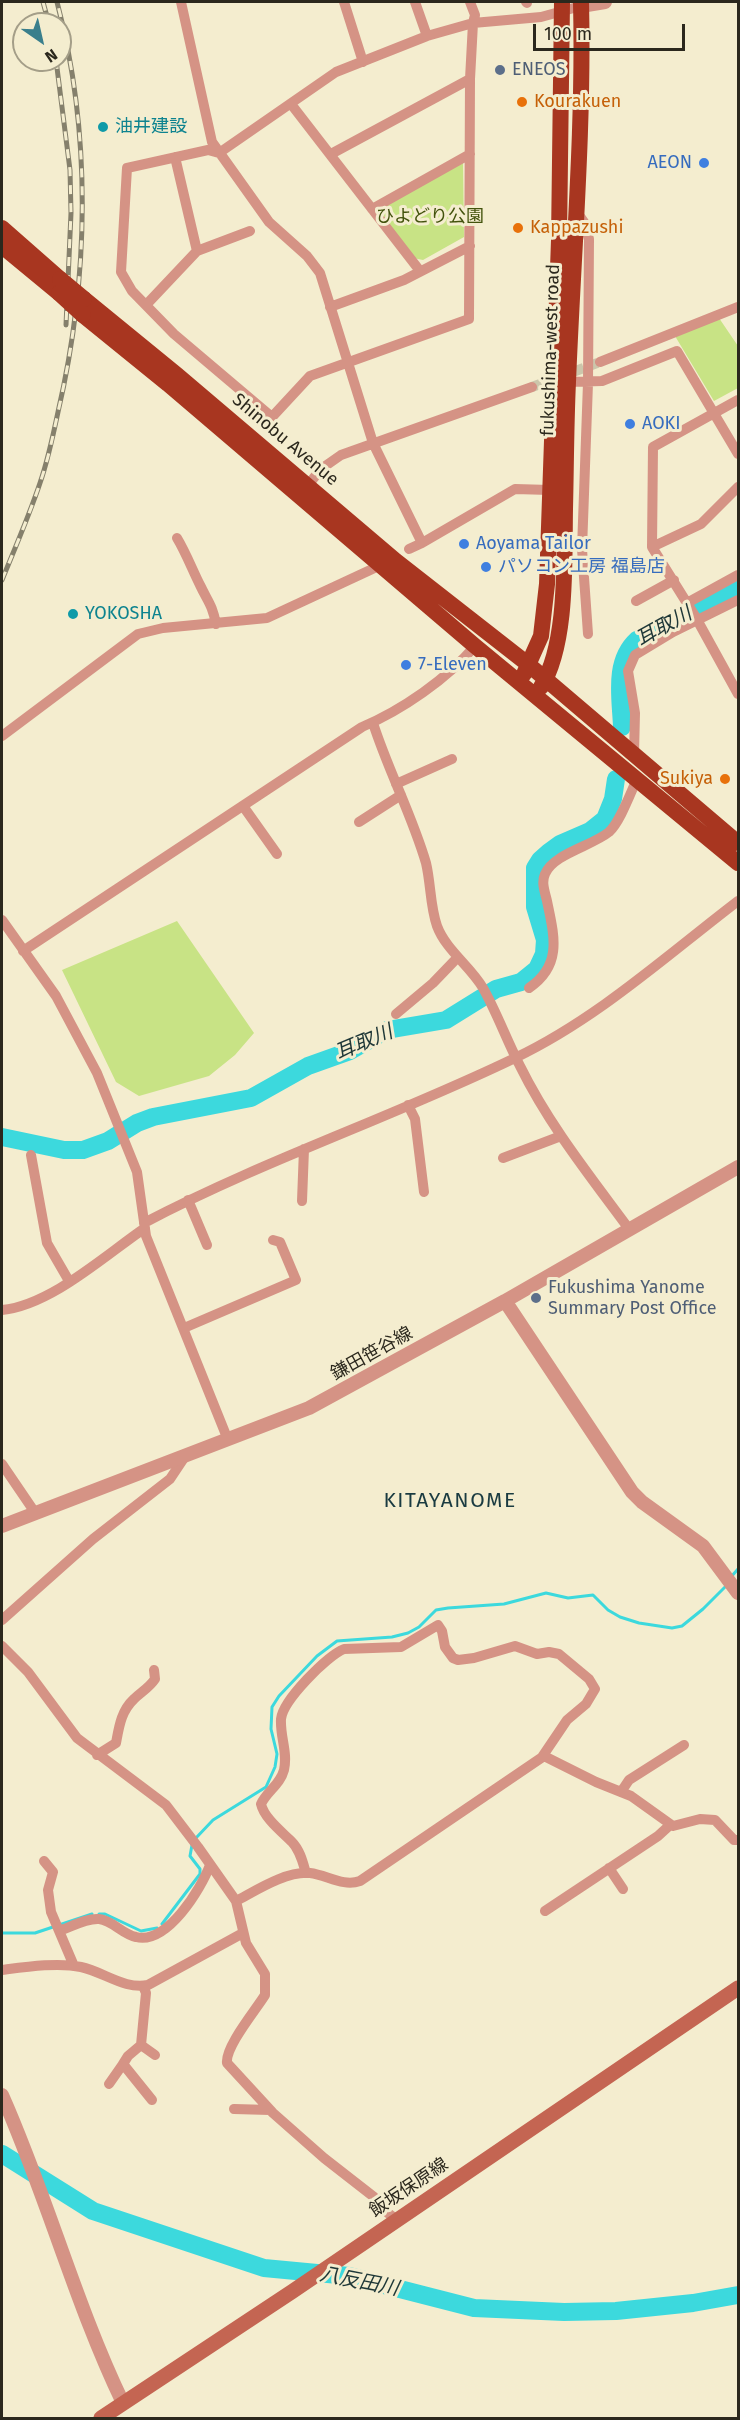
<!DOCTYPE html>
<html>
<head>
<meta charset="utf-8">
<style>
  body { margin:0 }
  #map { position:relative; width:740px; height:2420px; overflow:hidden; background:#f4edcf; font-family:"Fira Sans",sans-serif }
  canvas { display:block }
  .frame { position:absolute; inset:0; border:3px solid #2b281d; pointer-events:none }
  .north { position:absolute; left:12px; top:12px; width:60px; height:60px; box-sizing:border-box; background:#f4edcf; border:2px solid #a49e88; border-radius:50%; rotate:146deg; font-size:16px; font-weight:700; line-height:24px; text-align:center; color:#2b281d }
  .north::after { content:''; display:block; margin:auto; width:21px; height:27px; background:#3a7f8c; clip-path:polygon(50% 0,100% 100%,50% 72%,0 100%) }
  .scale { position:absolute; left:533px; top:24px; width:152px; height:27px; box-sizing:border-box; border:3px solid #2b281d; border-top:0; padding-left:8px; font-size:18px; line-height:21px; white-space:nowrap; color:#2b281d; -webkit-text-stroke:4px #f4edcf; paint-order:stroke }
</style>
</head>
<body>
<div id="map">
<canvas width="740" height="2420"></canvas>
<div class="frame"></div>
<div class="north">N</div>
<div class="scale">100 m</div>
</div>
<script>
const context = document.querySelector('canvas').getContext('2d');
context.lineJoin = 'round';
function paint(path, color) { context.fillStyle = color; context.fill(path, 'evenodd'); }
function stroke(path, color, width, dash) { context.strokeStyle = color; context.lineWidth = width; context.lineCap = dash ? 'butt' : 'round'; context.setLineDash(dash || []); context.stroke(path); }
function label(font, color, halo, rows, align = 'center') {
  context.font = font + ' "Fira Sans","Noto Sans JP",sans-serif'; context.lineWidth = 6; context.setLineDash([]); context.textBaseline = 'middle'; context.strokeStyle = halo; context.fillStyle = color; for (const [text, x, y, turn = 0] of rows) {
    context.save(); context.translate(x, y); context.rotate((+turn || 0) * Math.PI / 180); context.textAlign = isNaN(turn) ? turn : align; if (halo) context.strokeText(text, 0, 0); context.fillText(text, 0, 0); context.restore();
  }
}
const green = new Path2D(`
  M463 161 464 237 423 260 413 258 376 209Z
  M719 318 738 346V388L714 401 675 336Z
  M177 921 254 1033 235 1055 209 1076 139 1096 116 1082 62 970Z`);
const stream = new Path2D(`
  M731 1577 738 1569
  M195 1839 213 1820 266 1787 275 1767 277 1754 271 1729 272 1707 279 1696 317 1656 337 1641 392 1637 408 1633 419 1627 436 1610 448 1608 504 1604 546 1593 568 1598 593 1595 608 1610 620 1617 639 1623 672 1628 682 1626 703 1609 727 1585
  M99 1914H105L141 1931 157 1928
  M162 1924 200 1874V1869L190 1856 192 1845
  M2 1933H35L92 1914`);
const river = new Path2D(`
  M622 727C621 698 613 662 637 640L738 586
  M2 1137 64 1150H83L108 1141 137 1123 153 1117 251 1098 308 1066 350 1051 387 1030 446 1020 496 989 521 982 537 969 544 954 545 940 535 907V868L540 860 549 852 560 844 590 831 605 819 613 799 616 779
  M2 2154 93 2211 264 2268 349 2276 474 2308 564 2312 616 2311 693 2303 738 2295`);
const minorTunnel = new Path2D(`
  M532 387 600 362`);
const minor = new Path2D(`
  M181 2 212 142 269 222 307 256 320 273 373 443 422 543 515 489 550 490
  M344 2 363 62
  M415 2 427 36
  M470 2 475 15 473 23 470 79 469 319 310 376 272 417 174 334 132 291 121 272 127 168 208 150 219 153 336 72 427 36 473 23 541 17 581 6
  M526 2 527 3
  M291 104 420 271
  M331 154 470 79
  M372 209 470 154
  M577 212 584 222 589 239 588 383 582 549 588 634
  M197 251 250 231
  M146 305 197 251 175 157
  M330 307 404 280 470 246
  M600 362 738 307
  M568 382 602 381 677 351 738 454
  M738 400 653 447 652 547 695 616 738 694
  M304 490 321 469 341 455 532 387
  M177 538C186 553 192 569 200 585 208 602 212 604 216 624
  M652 547 701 524 738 487
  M409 549 422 543
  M636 601 674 580
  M687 603 738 575
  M373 723C388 770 412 815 426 863 431 884 430 906 437 926 446 950 470 966 483 988 497 1013 507 1041 520 1066 549 1125 590 1176 629 1229
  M2 736 138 634 163 628 267 618 381 565
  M634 754 635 713 628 671 635 655 673 632 738 600
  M396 784 452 759
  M243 806 277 854
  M359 822 401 795
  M2 920 56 996 97 1073 137 1172 146 1236 228 1440
  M23 951 362 727C402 710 447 679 475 646
  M529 988C563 965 554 935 547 901 545 892 541 883 545 874 553 854 592 846 609 832 620 822 630 794 637 779
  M396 1014 433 983 458 957
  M408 1105 415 1119 424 1192
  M31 1155 47 1243 69 1281
  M503 1158 561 1136
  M188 1200 207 1245
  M302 1201 304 1149
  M144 1223C264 1160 393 1117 515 1058 597 1019 666 956 738 901
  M2 1310C51 1305 104 1256 145 1228
  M184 1328 296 1280 280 1242 273 1240
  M2 1464 36 1514
  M2 1620 93 1539 170 1479 184 1458
  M2 1646 28 1672 77 1738 166 1805 198 1847 236 1901 246 1943 265 1974V1995C255 2011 225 2047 227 2063L273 2113 324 2158 374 2197 384 2210 397 2220
  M97 1755 116 1743C119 1727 121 1711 134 1699 141 1692 149 1688 155 1679L154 1670
  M621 1792 629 1780 684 1745
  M44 1861 53 1872 48 1890 51 1912 74 1966
  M609 1868 623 1889
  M306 1873C303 1863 300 1850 292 1842 282 1832 264 1818 261 1804 267 1791 280 1785 284 1770 288 1752 280 1737 281 1719 283 1700 327 1656 344 1649L401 1647 438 1625 442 1631 445 1647 453 1658 458 1660 474 1658 515 1646 537 1654 549 1652 559 1654 589 1679 595 1689 586 1704 567 1720 542 1757
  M236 1901C257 1890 286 1871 310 1873 327 1875 343 1887 360 1881L544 1756 596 1782 631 1796 673 1826 700 1819 715 1820 734 1840H738
  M545 1911 658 1836 670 1825
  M59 1931C71 1927 86 1918 99 1919 112 1920 122 1934 136 1937 167 1945 201 1889 210 1865
  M2 1970C25 1967 58 1962 81 1967 104 1972 125 1990 148 1985L243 1933
  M143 1986 146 1993 141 2045 128 2056 123 2064 152 2100
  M141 2045 155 2055
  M109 2084 123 2064
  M234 2109 270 2110`);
const tertiary = new Path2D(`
  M581 6 605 2
  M505 1301 632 1492 642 1502 703 1546 738 1593
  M2 1526 309 1408 505 1301 738 1167
  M2 2095C47 2196 75 2303 123 2403`);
const secondary = new Path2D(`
  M101 2418 293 2291 738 1988`);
const trunk = new Path2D(`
  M2 228 60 279
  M2 246 59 293
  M84 299 177 375 396 561 529 665 738 843
  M83 315 168 384 475 646 738 863
  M524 674 541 636 547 584 559 240 562 2
  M541 687C568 644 564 560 565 509 566 467 566 425 568 382 573 255 584 129 581 2`);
const rail = new Path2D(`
  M43 2 49 24
  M56 60 70 170 71 213 66 325
  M2 580C15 548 29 516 40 483 48 460 53 436 58 412 89 278 92 135 57 2`);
const trunkBridge = new Path2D(`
  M60 279 84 299
  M59 293 83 315`);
const markers = [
  [500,70,6,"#5c6f8a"],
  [522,102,6,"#e8710a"],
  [103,127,6,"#0f9aa8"],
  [704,163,6,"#3f7fe0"],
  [518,228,6,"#e8710a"],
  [630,424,6,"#3f7fe0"],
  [464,544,6,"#3f7fe0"],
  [486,567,6,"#3f7fe0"],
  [73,614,6,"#0f9aa8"],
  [406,665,6,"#3f7fe0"],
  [725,779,6,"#e8710a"],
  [536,1298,6,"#5c6f8a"]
];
const serviceNames = [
  ["ENEOS",512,70],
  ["Fukushima Yanome",548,1288],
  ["Summary Post Office",548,1309]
];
const foodNames = [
  ["Kourakuen",534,102],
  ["Kappazushi",530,228],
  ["Sukiya",713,779,"right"]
];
const cultureNames = [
  ["油井建設",115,127],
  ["YOKOSHA",85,614]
];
const shopNames = [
  ["AEON",692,163,"right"],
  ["AOKI",642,424],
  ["Aoyama Tailor",476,544],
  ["パソコン工房 福島店",498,567],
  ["7-Eleven",418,665]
];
const parkNames = [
  ["ひよどり公園",430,217]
];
const streetNames = [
  ["fukushima-west road",551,350,-88],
  ["Shinobu Avenue",285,440,40],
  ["鎌田笹谷線",372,1354,-29],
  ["飯坂保原線",409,2188,-34]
];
const waterNames = [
  ["耳取川",664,627,-29],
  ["耳取川",364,1043,-23],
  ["八反田川",359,2282,11]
];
const quarterNames = [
  ["KITAYANOME",450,1501]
];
paint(green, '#c8e385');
stroke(stream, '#3cd9dd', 3);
stroke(river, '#3cd9dd', 18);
stroke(minorTunnel, '#ccc6ab', 10, [10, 5]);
stroke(minor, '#d59385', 10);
stroke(tertiary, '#d59385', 14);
stroke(secondary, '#c46552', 15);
stroke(trunk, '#a83620', 16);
stroke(rail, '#85806c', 5);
stroke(rail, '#f4edcf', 3, [9]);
stroke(trunkBridge, '#a83620', 16);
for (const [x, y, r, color] of markers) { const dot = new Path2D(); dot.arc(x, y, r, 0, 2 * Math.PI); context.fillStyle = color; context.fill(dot); stroke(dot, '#f4edcf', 2); }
label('18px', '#4e5e75', '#f4edcf', serviceNames, 'left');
label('18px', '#c56008', '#f4edcf', foodNames, 'left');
label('18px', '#0d838f', '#f4edcf', cultureNames, 'left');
label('18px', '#366cbe', '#f4edcf', shopNames, 'left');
label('18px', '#43530d', '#f4edcf', parkNames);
label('18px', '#2b281d', '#f4edcf', streetNames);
label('italic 20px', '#1e3737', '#f4edcf', waterNames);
context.letterSpacing = '1.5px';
label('21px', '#1a3b41', '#f4edcf', quarterNames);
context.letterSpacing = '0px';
</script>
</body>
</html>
